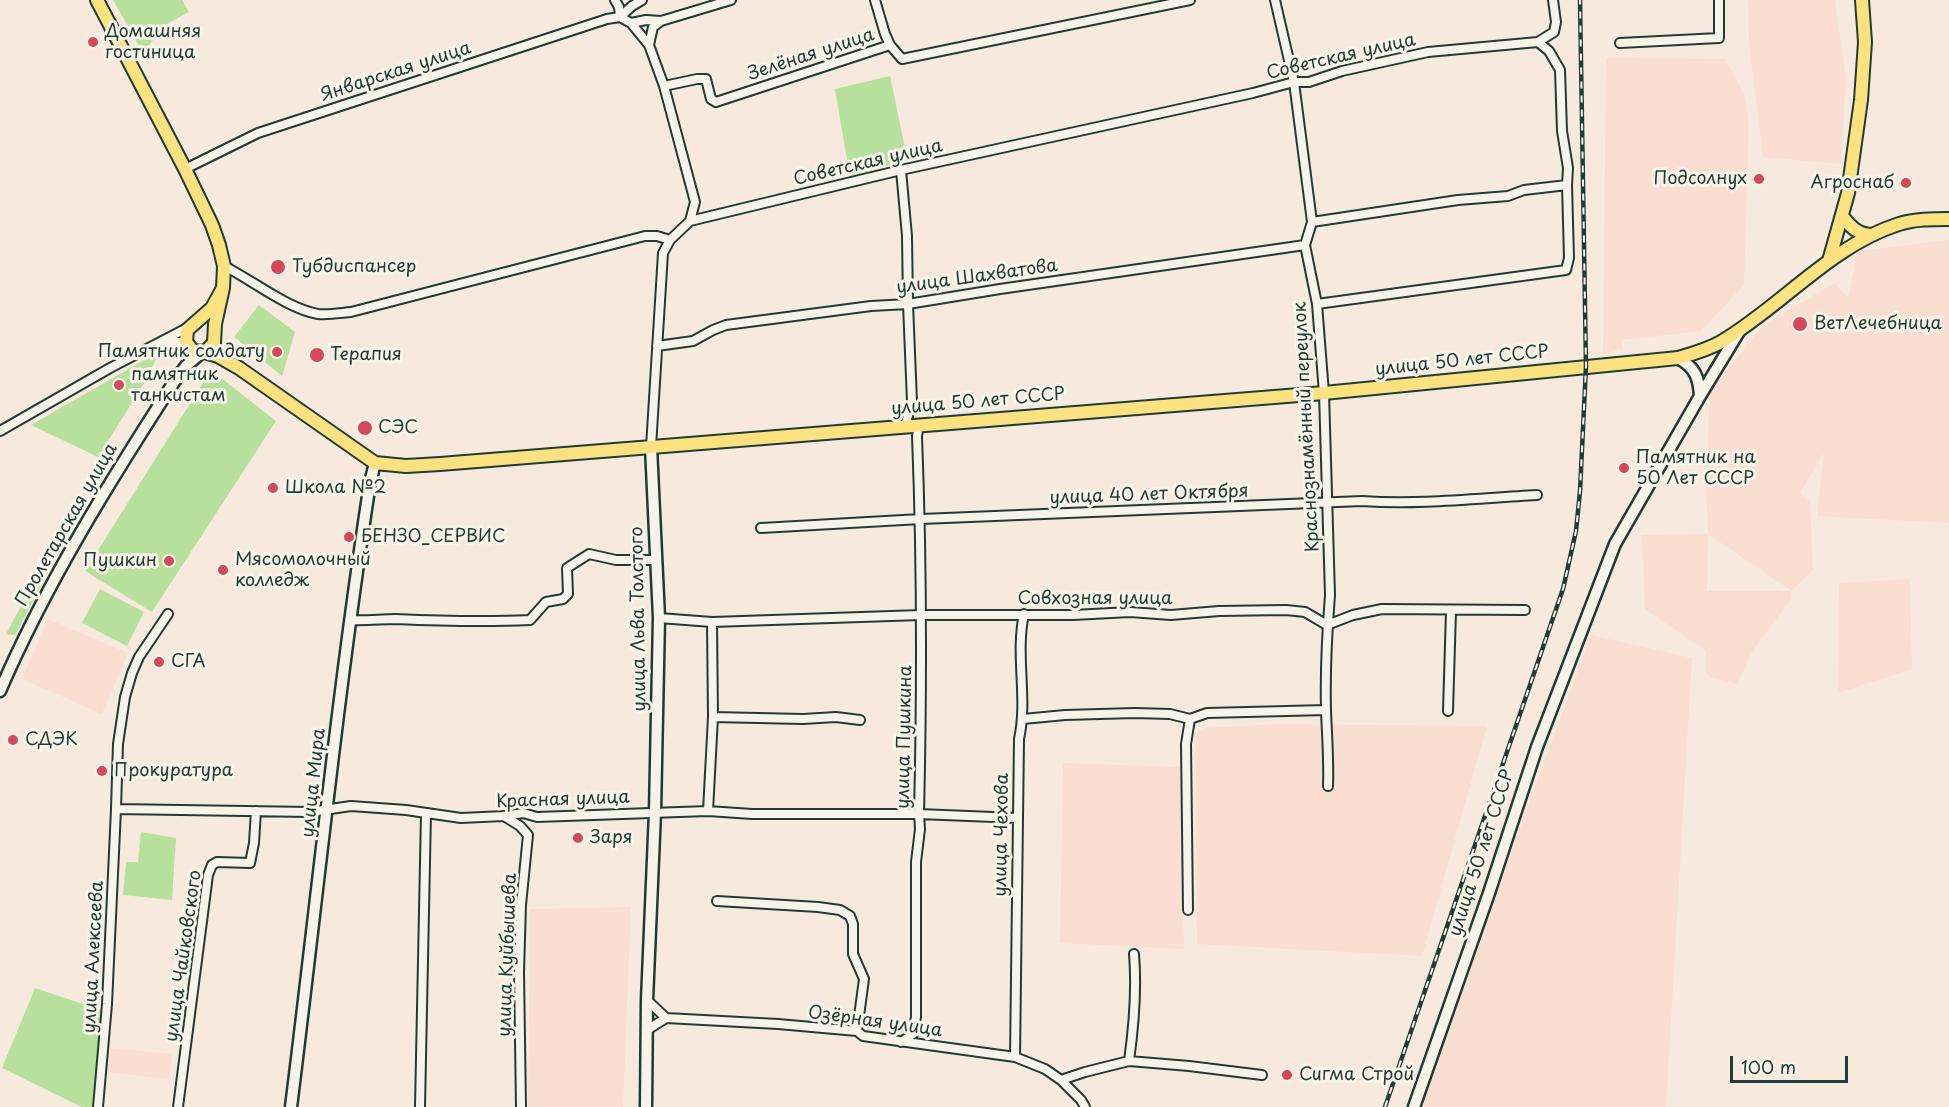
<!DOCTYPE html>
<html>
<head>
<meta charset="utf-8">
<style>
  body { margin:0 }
  #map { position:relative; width:1949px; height:1107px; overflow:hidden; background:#f8e9de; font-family:"Playpen Sans",sans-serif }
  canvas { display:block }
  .scale { position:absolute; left:1730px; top:1056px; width:118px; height:27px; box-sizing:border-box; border:3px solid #1f3d34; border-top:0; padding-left:8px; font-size:18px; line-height:21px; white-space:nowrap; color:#1f3d34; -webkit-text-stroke:4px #f7f3e8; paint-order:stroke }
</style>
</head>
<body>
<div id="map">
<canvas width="1949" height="1107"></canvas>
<div class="scale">100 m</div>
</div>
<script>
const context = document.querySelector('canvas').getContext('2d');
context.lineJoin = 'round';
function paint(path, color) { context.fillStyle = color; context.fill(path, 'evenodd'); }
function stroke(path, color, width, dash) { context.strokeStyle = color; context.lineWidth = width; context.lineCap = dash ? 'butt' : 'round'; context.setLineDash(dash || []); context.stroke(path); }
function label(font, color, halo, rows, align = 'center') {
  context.font = font + ' "Playpen Sans",sans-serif'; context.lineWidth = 6; context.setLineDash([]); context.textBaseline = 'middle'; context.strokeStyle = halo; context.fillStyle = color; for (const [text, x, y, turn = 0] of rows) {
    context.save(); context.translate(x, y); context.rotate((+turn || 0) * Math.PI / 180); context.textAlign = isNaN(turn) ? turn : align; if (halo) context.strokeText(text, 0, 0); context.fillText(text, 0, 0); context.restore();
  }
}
const built = new Path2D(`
  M1748 0H1835L1846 78 1841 164 1763 157 1749 43Z
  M1606 58 1725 59 1744 93 1749 123 1744 285 1701 331 1621 340 1623 349 1603 354Z
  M1949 240V523L1817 516 1824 453 1800 493 1810 502 1813 570 1791 591 1792 598 1753 650 1737 684 1709 676 1705 672 1706 651 1645 609 1642 535 1708 534 1706 483 1710 392 1763 325 1835 283 1848 298 1858 251ZM1708 534 1790 590V591H1707Z
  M1910 579 1912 669 1838 693 1839 583Z
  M48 619 128 653 102 714 22 679Z
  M1591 635 1692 658 1666 1107H1417Z
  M1277 724 1487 726 1422 956 1197 944 1195 733 1204 728Z
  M1063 763 1180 767 1184 949 1060 943Z
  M631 907 623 1107H528L530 909Z
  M109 1048 172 1054 169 1079 105 1072Z`);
const green = new Path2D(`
  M113 0H182L189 12 165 25 143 53Z
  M890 76 904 143 899 162 850 177 835 89Z
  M259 305 295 332 282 376 234 337Z
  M160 351 145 382 98 457 31 425Z
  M211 370 276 421 152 612 85 571Z
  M67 521 74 525 53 563 15 635 6 634Z
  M100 589 144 612 127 646 82 623Z
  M141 832 176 838 172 900 123 895 126 862H138Z
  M35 988 101 1010 93 1107H82L2 1068Z`);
const street = new Path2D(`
  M615 0 619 7 620 17
  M875 0 885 34 890 45
  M1275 0 1294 82 1312 222 1305 245 1317 304 1324 393 1330 595C1327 633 1325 673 1326 711 1327 736 1329 761 1328 786
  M620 17 631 23 649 45 664 86 695 202 690 221
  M620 17 632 6 642 0
  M631 23 646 20 661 21 731 0
  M1620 43 1719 38V0
  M649 45 653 27 661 21
  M664 86 697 79H706L711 99 716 102 890 45 902 59 1190 0
  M185 169 258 133 607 19 620 17
  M901 170 907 236 908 304 912 402 905 426
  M1312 222 1458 200 1508 196 1524 190 1567 185
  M224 266C252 280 288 309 318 314 329 315 340 313 351 312L645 236H657L670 240 690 221 901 170 1253 93 1294 82H1309L1342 71 1428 52 1538 42
  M1317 304 1566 270 1569 258 1567 185 1568 168 1562 131 1560 70 1549 51 1538 42 1554 32 1556 22 1553 0
  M162 342H186
  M657 346 693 341 713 330 726 325 871 306 908 304 1000 289 1305 245
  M0 431 110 368 189 327
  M651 447 663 253 670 240
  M761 528 921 519 1362 501C1421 505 1479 498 1537 495
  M168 614 139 657 132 673 125 697 118 744 116 809 310 812 351 806 406 810 461 818 504 816 523 813 537 817 708 811 752 814H919L1018 818
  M659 618 712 622 921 615H1073L1130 612 1171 615 1219 611 1286 610 1305 612 1327 625 1353 615 1382 609 1525 610
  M350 620C366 621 381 619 396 619 441 621 485 622 530 620L546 602 563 599 568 594 567 568 589 554 616 560H656
  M1448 711 1451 611
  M713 717 803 719 836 717 860 720
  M1023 719 1065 715 1135 713 1170 714 1190 719 1207 713 1326 710
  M708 811 713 717 712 622
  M504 816 520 826 528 835 521 905 519 972 521 1107
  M717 901 818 907 840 910 850 916 853 924V954L864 979 857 1031
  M1188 910 1186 744 1190 719
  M647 1000 666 1018
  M647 1030 666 1018 778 1024 857 1031 863 1036 1015 1057 1045 1069 1061 1080 1081 1100 1085 1107
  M901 1042 913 1034 916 1017V862L920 829 919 814C922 688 922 562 917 436L919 425
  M1015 1057 1019 739C1028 698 1015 655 1024 614
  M1129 1061 1189 1066 1262 1075
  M1061 1080 1085 1072 1129 1061C1134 1025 1137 990 1134 954
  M98 1107 107 1004 116 809
  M178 1107 208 875 212 865 217 862 250 863 254 843 256 811
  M420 1107 426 813`);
const secondary = new Path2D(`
  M1678 358C1695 367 1699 378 1700 396
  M0 691C47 582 110 481 174 382L186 366 201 353
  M291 1107C317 899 338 690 370 483L375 463
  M646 1107 647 1000 655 812 659 618 651 447
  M1414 1107 1489 893 1537 747 1615 544 1700 396 1740 330`);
const primary = new Path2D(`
  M97 0 185 169 212 225 219 245 224 266 223 288 215 324 214 343 205 352 193 351 186 342 187 330 212 308 223 288
  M1842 216C1851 227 1857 234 1871 235
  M1829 261 1848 193 1861 100 1865 42 1862 0
  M205 352 218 356 239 368 375 463 406 466 440 464 1324 393 1678 358C1692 354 1707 350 1721 342 1782 306 1830 246 1899 224 1915 219 1932 219 1949 219`);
const rail = new Path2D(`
  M1385 1107 1563 589 1576 531 1580 491 1586 366 1580 0`);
const markers = [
  [93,42,6,"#d1495b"],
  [1759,179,6,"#d1495b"],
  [1906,183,6,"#d1495b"],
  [278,267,8,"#d1495b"],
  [1800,324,8,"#d1495b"],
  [277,352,6,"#d1495b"],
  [317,355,8,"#d1495b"],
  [119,385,6,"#d1495b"],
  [365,428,8,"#d1495b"],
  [1624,468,6,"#d1495b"],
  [273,488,6,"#d1495b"],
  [349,537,6,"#d1495b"],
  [169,561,6,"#d1495b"],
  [223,570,6,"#d1495b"],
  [159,662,6,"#d1495b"],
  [13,740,6,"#d1495b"],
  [102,771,6,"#d1495b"],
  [578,838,6,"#d1495b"],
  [1287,1075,6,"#d1495b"]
];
const poiNames = [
  ["Домашняя",105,32],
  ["гостиница",105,53],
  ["Подсолнух",1747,179,"right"],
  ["Агроснаб",1894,183,"right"],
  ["Тубдиспансер",292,267],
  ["ВетЛечебница",1814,324],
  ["Памятник солдату",265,352,"right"],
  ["Терапия",330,355],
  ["памятник",131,375],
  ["танкистам",131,396],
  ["СЭС",378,428],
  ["Памятник на",1636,458],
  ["50 Лет СССР",1636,479],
  ["Школа №2",285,488],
  ["БЕНЗО_СЕРВИС",361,537],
  ["Мясомолочный",235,560],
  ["колледж",235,581],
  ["Пушкин",157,561,"right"],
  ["СГА",171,662],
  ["СДЭК",25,740],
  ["Прокуратура",114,771],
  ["Заря",590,838],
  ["Сигма Строй",1299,1075]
];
const streetNames = [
  ["Зелёная улица",811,55,-18],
  ["Советская улица",1341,57,-13],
  ["Январская улица",396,72,-18],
  ["Советская улица",868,163,-13],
  ["улица Шахватова",977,277,-8],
  ["улица 50 лет СССР",1462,361,-6],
  ["улица 50 лет СССР",978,402,-5],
  ["Краснознамённый переулок",1307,427,-93],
  ["улица 40 лет Октября",1149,495,-2],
  ["Пролетарская улица",67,525,-60],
  ["Совхозная улица",1095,599],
  ["улица Льва Толстого",639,619,-91],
  ["улица Пушкина",905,737,-89],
  ["улица Мира",314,783,-84],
  ["Красная улица",563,800,-2],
  ["улица Чехова",1002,835,-89],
  ["улица 50 лет СССР",1482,853,-72],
  ["улица Куйбышева",508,955,-88],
  ["улица Чайковского",184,956,-82],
  ["улица Алексеева",94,957,-87],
  ["Озёрная улица",875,1022,8]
];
paint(built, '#faded2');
paint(green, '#b6e09c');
stroke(street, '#1f3d34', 12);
stroke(secondary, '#1f3d34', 15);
stroke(primary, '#1f3d34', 16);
stroke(street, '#f7f3e8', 8);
stroke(secondary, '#f7f3e8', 10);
stroke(primary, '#fbe180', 12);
stroke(rail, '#1f3d34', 4.5);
stroke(rail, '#f7f3e8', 2, [7]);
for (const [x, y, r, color] of markers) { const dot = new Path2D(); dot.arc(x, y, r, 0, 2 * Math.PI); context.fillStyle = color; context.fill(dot); stroke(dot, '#f7f3e8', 2); }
label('18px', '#1f3d34', '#f7f3e8', poiNames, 'left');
label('18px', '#1f3d34', '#f7f3e8', streetNames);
</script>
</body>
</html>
